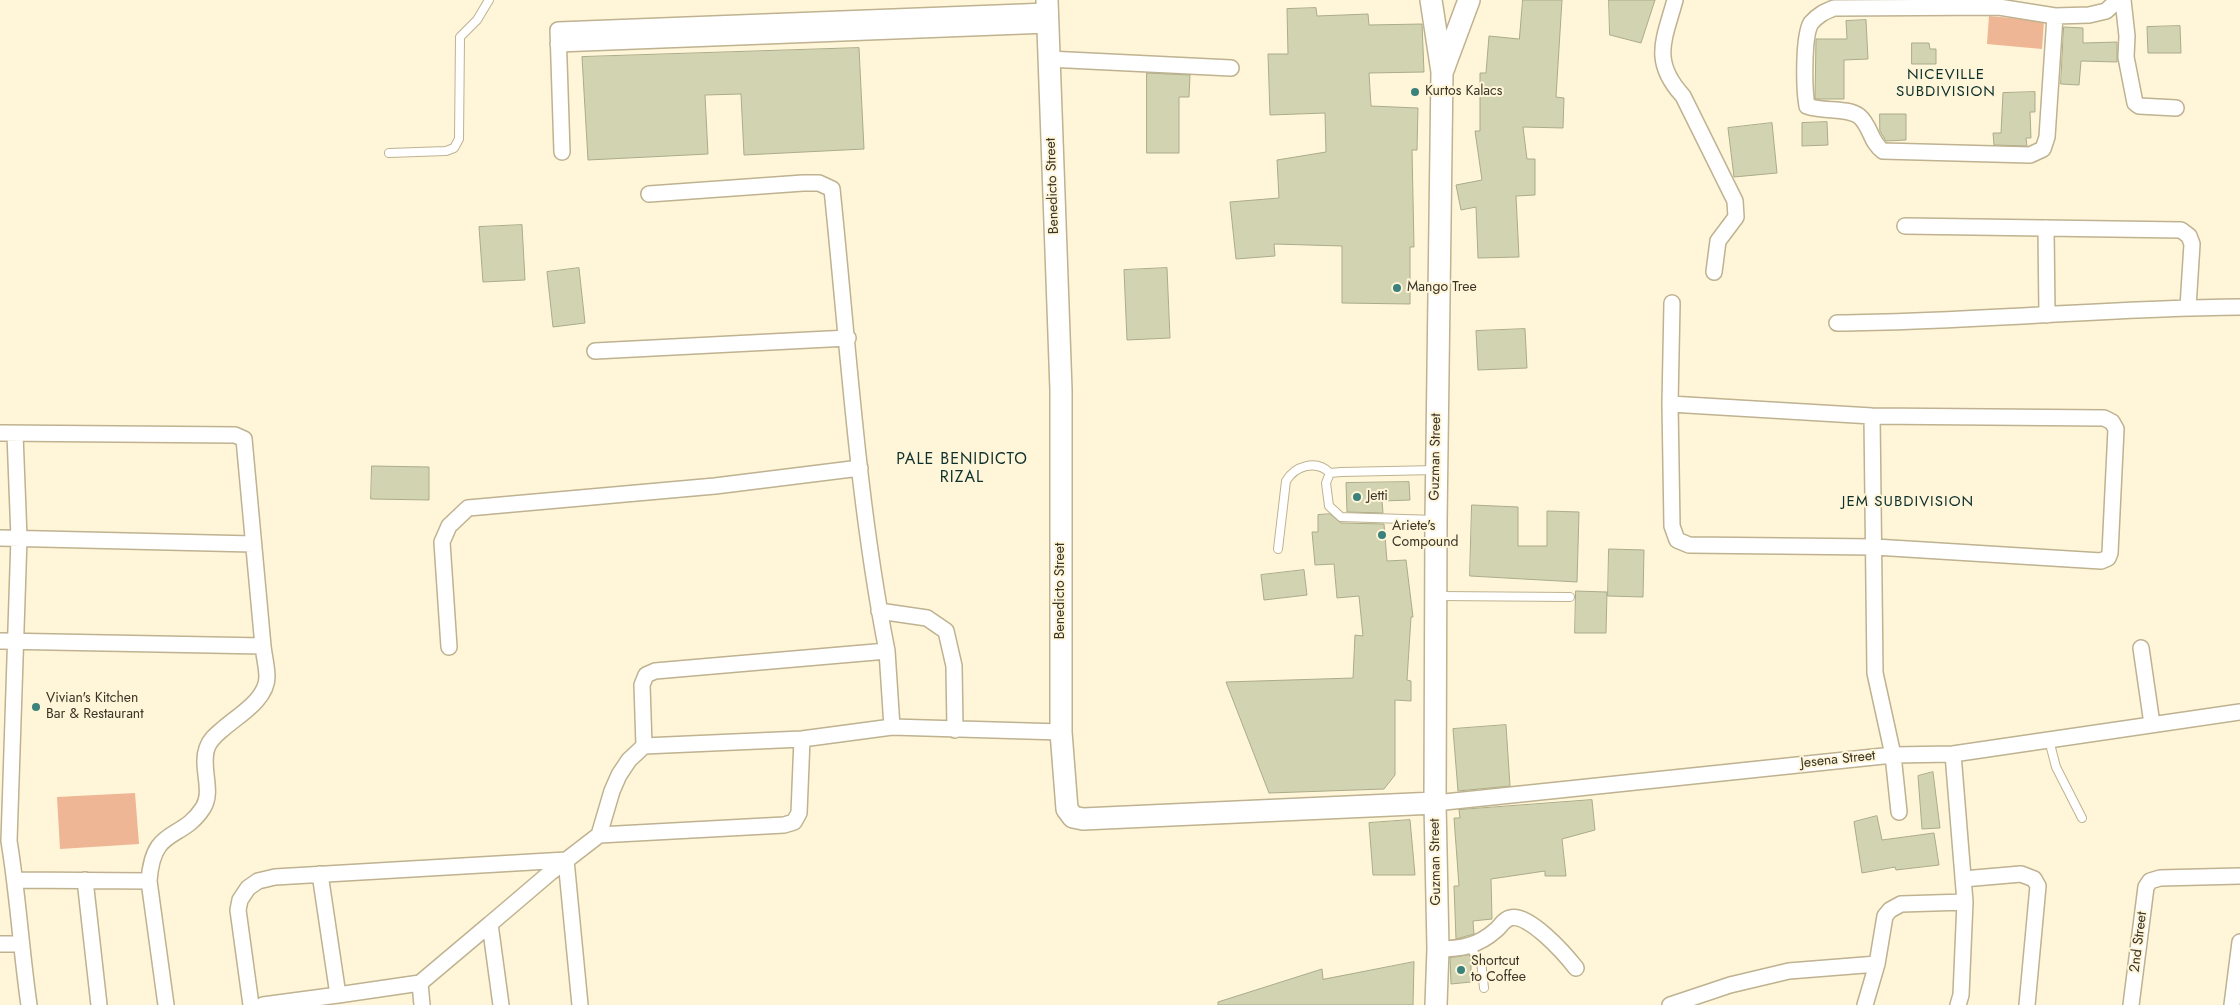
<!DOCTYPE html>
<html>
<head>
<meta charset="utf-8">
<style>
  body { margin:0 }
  canvas { display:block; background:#fff5d8 }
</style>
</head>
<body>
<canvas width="2240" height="1005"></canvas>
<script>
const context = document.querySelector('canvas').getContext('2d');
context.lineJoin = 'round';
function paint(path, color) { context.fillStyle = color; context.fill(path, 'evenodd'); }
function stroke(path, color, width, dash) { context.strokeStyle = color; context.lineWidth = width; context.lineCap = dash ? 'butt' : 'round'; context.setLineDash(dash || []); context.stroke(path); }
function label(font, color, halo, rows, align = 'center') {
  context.font = font + ' Jost,sans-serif'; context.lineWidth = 4; context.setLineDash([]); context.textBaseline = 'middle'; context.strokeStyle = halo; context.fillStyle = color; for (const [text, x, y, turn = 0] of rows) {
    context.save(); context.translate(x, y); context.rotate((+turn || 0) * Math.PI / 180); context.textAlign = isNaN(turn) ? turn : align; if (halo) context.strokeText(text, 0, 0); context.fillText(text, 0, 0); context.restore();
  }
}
const green = new Path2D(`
  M1989 16 2044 21 2042 49 1987 44Z
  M135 793 139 844 60 849 57 797Z`);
const building = new Path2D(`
  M1523 0H1562L1556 97 1564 98 1563 128 1523 127 1527 159H1535V195L1516 196 1519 257 1478 258 1476 207 1461 210 1456 185 1482 180 1475 131H1480V73H1486L1489 36 1519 39Z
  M1609 0H1655L1641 43 1610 35Z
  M1316 8 1317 16 1368 14 1369 25 1422 24 1424 72 1369 73 1371 106 1418 108 1417 150H1412L1414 247H1410V304L1342 303V246L1274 244 1275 256 1236 259 1230 202 1279 198 1277 160 1326 152 1325 113 1270 115 1268 54H1288L1287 9Z
  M1866 20 1868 59 1844 60V99H1815L1816 39H1847L1846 21Z
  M2180 26 2181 53H2148L2147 27Z
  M2064 27 2083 28V43L2117 42V62L2081 61 2079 85 2061 84Z
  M1912 43H1929L1930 49H1936V64H1912Z
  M859 48 864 149 744 155 741 94 705 95 708 154 588 160 582 57Z
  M1147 73 1190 75 1189 97H1179V153H1147Z
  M2035 92V112H2030L2031 138H2026L2027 146 1994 145 1993 133H2001L2003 93Z
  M1880 114H1906V140L1886 141 1880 131Z
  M1827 122 1828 145 1802 146V123Z
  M1772 123 1777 173 1734 177 1728 128Z
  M522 225 525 280 483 282 479 227Z
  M579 268 585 323 553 327 547 272Z
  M1167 268 1170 338 1127 340 1124 270Z
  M1525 329 1527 368 1478 370 1476 331Z
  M372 466 429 467V500L371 499Z
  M1409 482 1410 500 1382 501 1383 513 1347 512 1346 483Z
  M1472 505 1518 507V546H1547V511L1579 512 1577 582 1470 576Z
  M1330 514 1341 523 1384 524 1387 561 1406 560 1413 617H1411L1407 680 1411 681V701L1395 700V775L1384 789 1269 793 1226 682 1353 678 1355 635 1363 636 1359 596 1337 598 1334 564 1315 565 1312 532H1318V515Z
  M1609 549 1644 550 1643 597 1608 596Z
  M1304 570 1307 595 1264 600 1261 575Z
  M1576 591 1607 592 1606 633H1575Z
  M1506 725 1510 786 1458 791 1453 729Z
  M1933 772 1940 828 1922 829 1918 776Z
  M1592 800 1595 830 1562 839 1566 876H1545V871L1491 879 1492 919 1473 921 1474 934 1456 939 1454 886H1459L1454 818H1460L1459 810Z
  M1877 816 1882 840 1934 833 1939 865 1896 870 1895 867 1862 873 1854 822Z
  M1410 820 1415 875H1373L1369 823Z
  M1469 955 1471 958V982L1451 984 1450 958Z
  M1414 962 1413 1005H1218V1002L1322 969 1323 979Z`);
const lane = new Path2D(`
  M389 153 446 151 454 148 459 139 460 37 477 20 489 0
  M1436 520 1341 517 1329 506 1326 483 1330 473 1341 472 1436 470
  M1278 549 1286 481C1295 466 1316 459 1330 473
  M1438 596 1570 597
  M2049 740 2056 767 2082 818
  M1469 947 1481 961 1484 988`);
const street = new Path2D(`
  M1675 0C1664 40 1651 61 1683 96L1735 201 1736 217 1718 241 1714 272
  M2123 0 2127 36 2126 57 2135 103 2139 106 2176 108
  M2055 16 2047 137 2043 149 2030 155 1883 151C1870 142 1871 126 1859 116 1847 107 1823 112 1807 106 1804 90 1803 36 1811 23 1818 15 1824 12 1834 8L1999 7 2055 16 2089 15 2106 11 2118 0
  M558 44 1048 25
  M1048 59 1231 68
  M562 152 558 30 1048 11
  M1905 226 2181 230 2189 236 2192 244 2188 307
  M2046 228 2047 315
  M1837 323C1972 322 2106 308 2240 307
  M595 351 848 338
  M1670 404 1872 416 2104 418 2112 422 2116 429 2110 553 2108 558 2101 561 1875 547 1689 545 1677 540 1672 526 1670 404 1672 303
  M1872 416 1875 673 1893 755 1899 812
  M0 433 235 435 244 439 263 646
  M15 434 19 538 9 841C18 895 21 950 29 1005
  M0 538 253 544
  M879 611 927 618 946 631 954 666 955 730
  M0 641 263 646C264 656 267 667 267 677 267 699 239 715 224 728 217 734 210 739 207 748 200 767 214 791 203 808 181 842 153 825 149 881L15 880
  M449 647 442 542 449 526 468 508 715 486 860 468
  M2141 648 2152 724
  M887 651 892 727
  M644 746 802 739 892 727 1061 732
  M1953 754 1965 902 1961 995 1958 1005
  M1435 803 1893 755 1953 754 2240 712
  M599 835 784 825 794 822 799 813 802 739
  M320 874 338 995 420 983 422 1005
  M1963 879 2021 874 2034 879 2038 886 2027 1005
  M85 880 99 1005
  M149 881 166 1005
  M490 924 551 872 599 835 612 791 619 775 629 760 644 746 642 685 646 675 655 671 887 651C857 499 848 343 832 189L819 183H803L649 194
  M0 944H20
  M1438 949C1461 949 1478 946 1496 930 1501 926 1503 920 1510 918 1528 912 1565 954 1576 968
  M420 983 490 924 501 1005
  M251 1005 238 910 240 900 248 888 258 881 275 877 566 860 580 1005
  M263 1005 338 995
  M1670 1005 1730 985 1789 971 1877 964
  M1865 1005 1877 964 1885 916 1890 910 1901 904 1965 902
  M2131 1005 2146 887 2150 881 2160 878 2240 876
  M2232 1005 2240 942`);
const secondary = new Path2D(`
  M1047 0 1061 390V732L1067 809 1073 817 1083 819 1435 803
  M1431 0 1442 72 1436 520 1435 803 1438 949 1436 1005
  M1443 70 1469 0`);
const markers = [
  [1415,92,5,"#3b827c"],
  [1397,288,5,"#3b827c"],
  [1357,497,5,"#3b827c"],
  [1382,535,5,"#3b827c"],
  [36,707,5,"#3b827c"],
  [1461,970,5,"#3b827c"]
];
const poiNames = [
  ["Kurtos Kalacs",1425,92],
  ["Mango Tree",1407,288],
  ["Jetti",1367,497],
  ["Ariete's",1392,527],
  ["Compound",1392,543],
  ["Vivian's Kitchen",46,699],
  ["Bar & Restaurant",46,715],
  ["Shortcut",1471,962],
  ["to Coffee",1471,978]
];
const streetNames = [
  ["Benedicto Street",1053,186,-92],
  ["Guzman Street",1436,457,-89],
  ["Benedicto Street",1061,591,-90],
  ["Jesena Street",1838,760,-6],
  ["Guzman Street",1436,862,-91],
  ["2nd Street",2139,942,-83]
];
const neighbourhoodNames = [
  ["NICEVILLE",1946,75],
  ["SUBDIVISION",1946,92],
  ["JEM SUBDIVISION",1908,502]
];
const quarterNames = [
  ["PALE BENIDICTO",962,460],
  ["RIZAL",962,478]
];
paint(green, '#eeb695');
paint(building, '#d2d4b1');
stroke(building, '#aaac89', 1);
stroke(lane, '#beb290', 10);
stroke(street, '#beb290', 18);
stroke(secondary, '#beb290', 24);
stroke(lane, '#fff', 8);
stroke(street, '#fff', 15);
stroke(secondary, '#fff', 21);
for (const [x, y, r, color] of markers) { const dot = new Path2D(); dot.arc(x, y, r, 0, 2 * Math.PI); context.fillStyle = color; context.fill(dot); stroke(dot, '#fff5d8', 2); }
label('14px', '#393426', '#fff5d8', poiNames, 'left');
label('14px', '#393426', '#fff5d8', streetNames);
context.letterSpacing = '1px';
label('15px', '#0e312e', '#fff5d8', neighbourhoodNames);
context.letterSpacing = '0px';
context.letterSpacing = '1px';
label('16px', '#0e312e', '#fff5d8', quarterNames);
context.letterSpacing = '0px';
</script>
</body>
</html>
